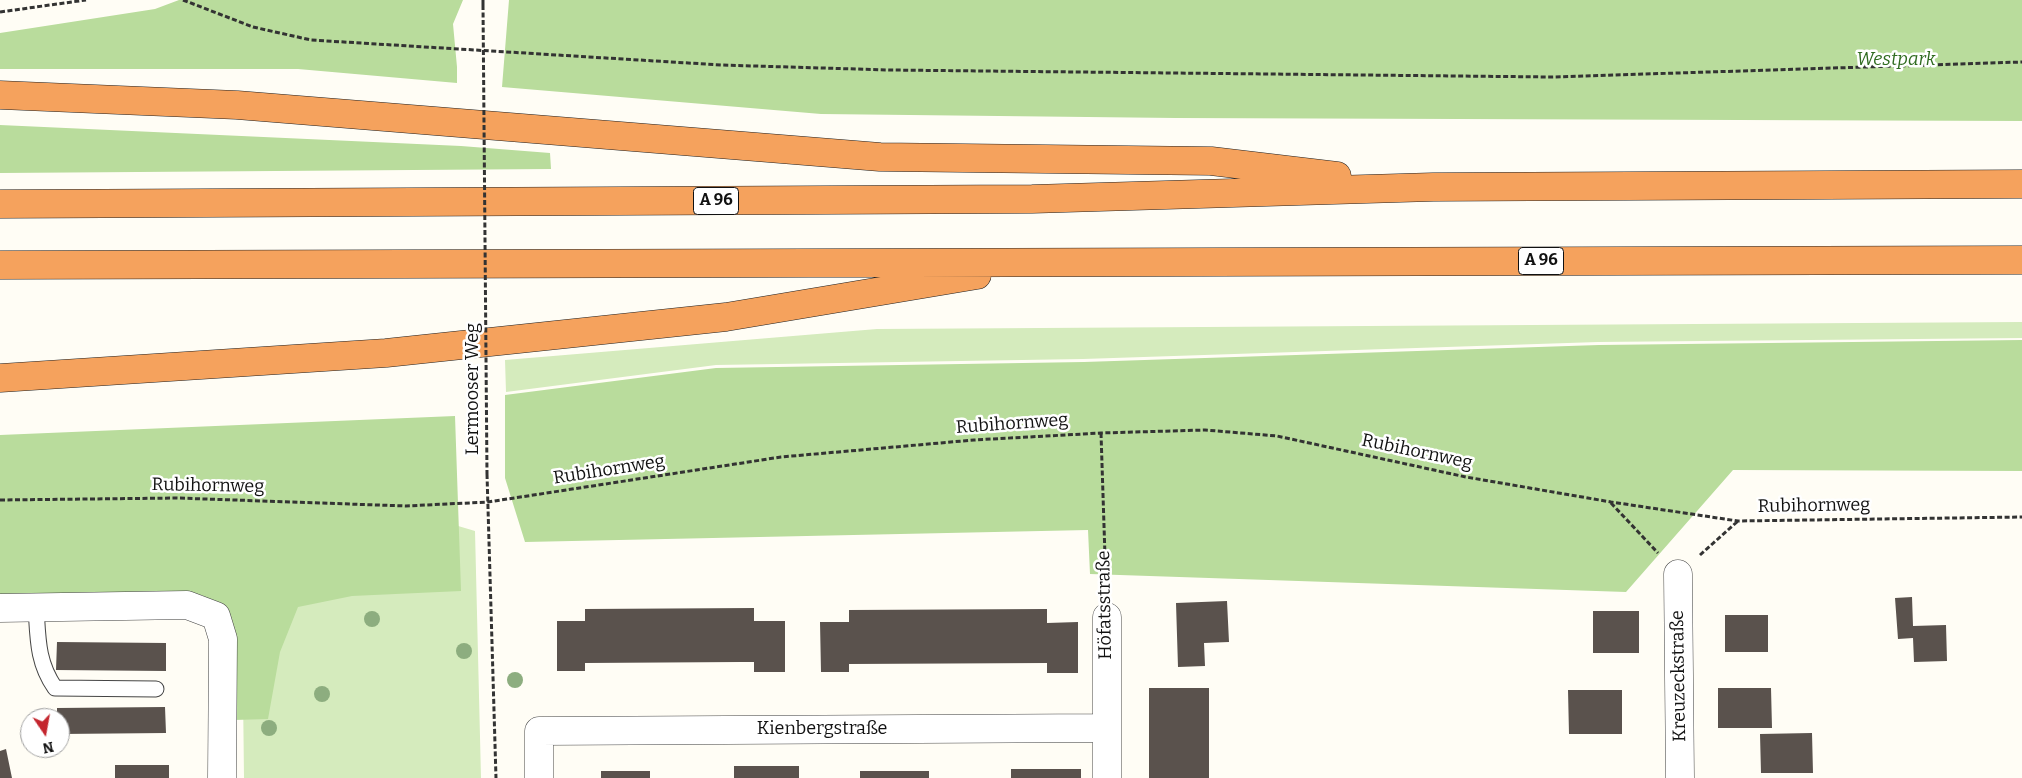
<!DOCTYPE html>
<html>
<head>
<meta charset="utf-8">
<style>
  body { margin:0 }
  #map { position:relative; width:2022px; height:778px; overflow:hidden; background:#fffdf5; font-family:Bitter,serif }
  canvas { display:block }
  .north { position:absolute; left:20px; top:708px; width:50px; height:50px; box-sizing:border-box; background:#fff; border:1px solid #a0a0a0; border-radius:50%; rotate:168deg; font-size:14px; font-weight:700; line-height:20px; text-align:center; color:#111 }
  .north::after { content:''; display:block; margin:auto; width:18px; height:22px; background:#c4262e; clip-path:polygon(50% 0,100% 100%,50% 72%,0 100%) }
</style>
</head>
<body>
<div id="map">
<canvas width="2022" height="778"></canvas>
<div class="north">N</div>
</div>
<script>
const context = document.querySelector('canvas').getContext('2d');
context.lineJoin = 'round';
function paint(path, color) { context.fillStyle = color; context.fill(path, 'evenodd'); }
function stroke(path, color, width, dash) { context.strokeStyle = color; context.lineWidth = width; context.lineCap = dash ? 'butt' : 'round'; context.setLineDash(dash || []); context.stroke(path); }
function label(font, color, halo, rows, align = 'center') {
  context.font = font + ' Bitter,serif'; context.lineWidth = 5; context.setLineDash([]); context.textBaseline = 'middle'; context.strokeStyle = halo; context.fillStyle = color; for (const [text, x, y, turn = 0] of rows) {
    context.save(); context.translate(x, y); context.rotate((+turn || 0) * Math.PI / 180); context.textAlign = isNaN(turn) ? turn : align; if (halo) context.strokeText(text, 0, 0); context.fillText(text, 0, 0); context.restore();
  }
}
const green = new Path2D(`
  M2022 322V338L1598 342 1083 359 716 365 506 392 505 360 877 329Z
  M241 519 438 520 475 531 481 778H244Z`);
const forest = new Path2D(`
  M179 0H463L453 24 457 67V83L298 69H0V33L155 9Z
  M509 0H2022V121L1176 118 821 114 502 87Z
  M0 125 461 146 550 153 551 169 0 173Z
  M2022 340V471L1733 470 1626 592 1090 574 1088 530 525 542 505 478V395L716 368 1084 362 1599 345Z
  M455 416 461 591 352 596 298 607 280 652 268 719 234 720 231 624 202 595 0 598V435Z`);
const building = new Path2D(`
  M1912 597 1913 626 1946 625 1947 661 1914 662 1913 638 1898 639 1895 598Z
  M1227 601 1229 642 1204 643 1205 666 1178 667 1176 603Z
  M754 608V621H785V672H754V662H740L585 663V671H557V621H585V609Z
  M1047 609V623L1078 622V673H1047V663L849 664V672H821L820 622H849V610Z
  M1593 611H1639V653H1593Z
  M1725 615H1768V652H1725Z
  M57 642 166 643V671L56 670Z
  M1149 688H1209V778H1149Z
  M1718 688H1771L1772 728H1718Z
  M1568 690H1622V734H1569Z
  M165 707 166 733 60 734V718H57V708Z
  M1812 733 1813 773H1761L1760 734Z
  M6 749 12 778H0V751Z
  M115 765H169V778H115Z
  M734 766H799V778H734Z
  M1011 769H1081V778H1011Z
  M601 771H650V778H601Z
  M860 771H929V778H860Z`);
const path = new Path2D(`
  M183 0 253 27 311 40 721 65 889 70 1552 77 2022 62
  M483 0V5
  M0 12 86 0
  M1101 433 1106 587
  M487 474 496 778
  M0 500 177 498 406 506 488 502 781 457 974 440 1101 433 1205 430 1277 436 1466 477 1611 502 1738 521 2022 517
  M1611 503 1658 553
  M1700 555 1738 521`);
const service = new Path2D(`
  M36 607C38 638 37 662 55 688L156 689`);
const minor = new Path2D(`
  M1678 574 1680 778
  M0 608 187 605 216 616 223 639 222 778
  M1107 617V778
  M539 778V731L1106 728`);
const motorway = new Path2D(`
  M0 95 237 105 880 157 1211 161 1337 176
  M0 204 1032 199 1433 187 2022 184
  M0 265 2022 260
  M0 378 386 353 726 317 977 275`);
const pathBridge = new Path2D(`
  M483 5 487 474`);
const trees = [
  [372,619],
  [464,651],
  [515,680],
  [322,694],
  [269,728]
];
const shields = [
  [716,201,45],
  [1541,261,45]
];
const shieldNames = [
  ["A 96",716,201],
  ["A 96",1541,261]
];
const parkNames = [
  ["Westpark",1896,60]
];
const streetNames = [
  ["Lermooser Weg",473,389,-90],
  ["Rubihornweg",1012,424,-4],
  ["Rubihornweg",1417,452,12],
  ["Rubihornweg",609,470,-9],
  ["Rubihornweg",208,486,1],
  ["Rubihornweg",1814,506,-1],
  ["Höfatsstraße",1105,605,-91],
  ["Kreuzeckstraße",1679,676,-91],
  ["Kienbergstraße",822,729]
];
paint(green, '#d5ebbd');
paint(forest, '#b9dc9c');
paint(building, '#5a524d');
stroke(service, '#444', 17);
stroke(minor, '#444', 29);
stroke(motorway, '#222', 29);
stroke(path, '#333', 3, [5, 2.5]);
stroke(service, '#fff', 15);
stroke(minor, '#fff', 28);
stroke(motorway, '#f5a25d', 28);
stroke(pathBridge, '#333', 3, [5, 2.5]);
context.fillStyle = '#8dad7f';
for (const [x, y] of trees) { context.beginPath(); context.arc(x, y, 8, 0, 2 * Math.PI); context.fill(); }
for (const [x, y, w] of shields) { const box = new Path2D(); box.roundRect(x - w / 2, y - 13.5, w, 27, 4); context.fillStyle = '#fff'; context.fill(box); stroke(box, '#111', 1); }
label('bold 16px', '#111', null, shieldNames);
label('italic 18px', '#2f6b1f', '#fff', parkNames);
label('18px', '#111', '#fff', streetNames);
</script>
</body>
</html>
